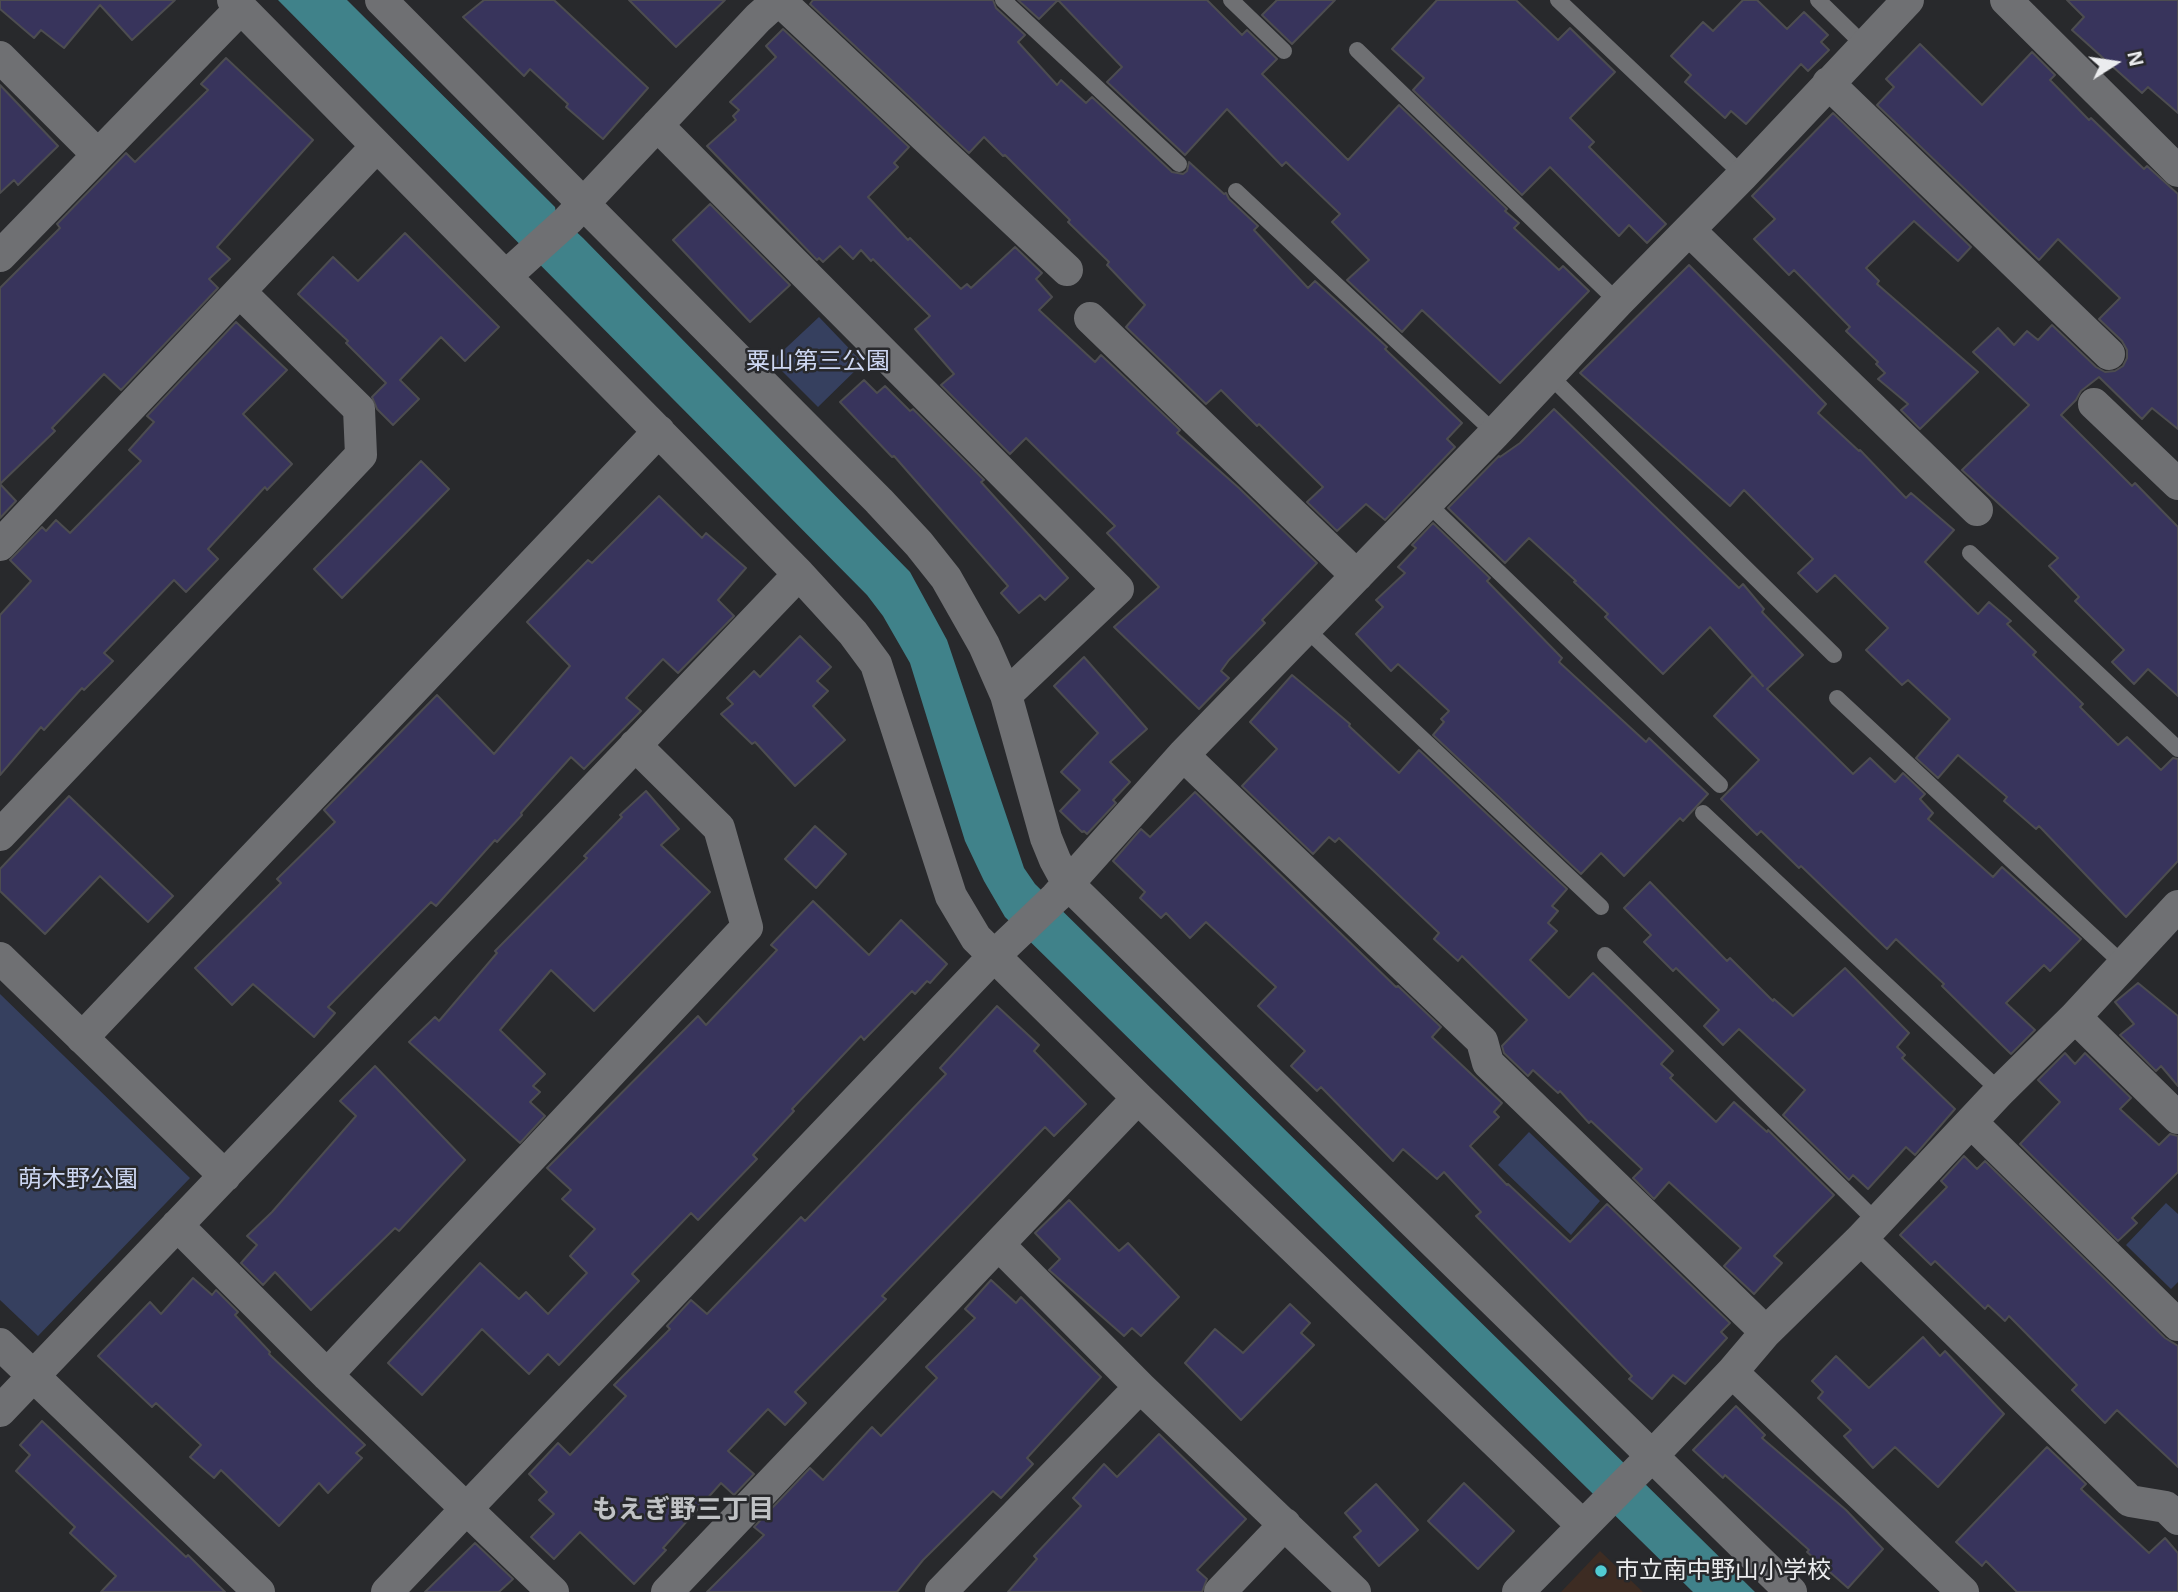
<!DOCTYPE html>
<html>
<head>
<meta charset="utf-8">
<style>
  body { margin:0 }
  #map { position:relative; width:2178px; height:1592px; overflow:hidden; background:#28292c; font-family:"Open Sans",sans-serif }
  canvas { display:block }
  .north { position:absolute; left:2080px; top:28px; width:70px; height:70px; -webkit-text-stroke:5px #28292c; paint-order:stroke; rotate:78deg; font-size:19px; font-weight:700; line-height:28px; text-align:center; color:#ebecee }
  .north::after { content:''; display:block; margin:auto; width:24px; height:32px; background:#ebecee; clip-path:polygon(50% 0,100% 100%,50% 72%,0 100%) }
</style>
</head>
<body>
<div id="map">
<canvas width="2178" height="1592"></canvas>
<div class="north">N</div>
</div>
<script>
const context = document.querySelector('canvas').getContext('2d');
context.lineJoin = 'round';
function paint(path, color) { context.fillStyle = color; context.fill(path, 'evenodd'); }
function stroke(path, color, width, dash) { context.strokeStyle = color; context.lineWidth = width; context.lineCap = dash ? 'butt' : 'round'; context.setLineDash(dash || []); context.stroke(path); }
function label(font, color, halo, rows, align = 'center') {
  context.font = font + ' "Open Sans","Noto Sans JP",sans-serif'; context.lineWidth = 5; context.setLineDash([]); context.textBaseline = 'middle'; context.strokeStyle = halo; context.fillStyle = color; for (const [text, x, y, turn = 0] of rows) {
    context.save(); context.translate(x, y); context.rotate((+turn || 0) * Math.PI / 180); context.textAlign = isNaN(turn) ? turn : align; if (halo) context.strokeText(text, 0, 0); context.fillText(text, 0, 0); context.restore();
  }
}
const education = new Path2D(`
  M1600 1551 1643 1592H1561Z`);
const green = new Path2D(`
  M819 317 863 363 818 407 772 361Z
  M0 994 190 1178 38 1336 0 1300Z
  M1529 1132 1600 1201 1571 1235 1498 1165Z
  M2166 1203 2178 1214V1282L2171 1289 2126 1245Z`);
const water = new Path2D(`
  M278 0H347L555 207 556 213 583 238 910 572 947 640 1024 868 1035 884 1755 1592H1693L1005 917 984 881 965 841 910 663 883 616 867 595Z`);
const building = new Path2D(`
  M0 0H175L132 40 100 5 64 48 41 30 34 38 0 9Z
  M484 0H554L648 88 603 139 566 107 568 104 530 69 524 76 463 17Z
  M629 0H725L676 47Z
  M813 0H993L996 8 1025 35 1018 42 1057 85 1061 80 1086 103 1092 97 1172 172 1183 174 1187 171 1189 162 1224 194 1226 193 1229 199 1258 226 1254 230 1308 288 1315 281 1387 347 1385 349 1462 423 1447 439 1455 447 1385 520 1366 504 1337 531 1307 502 1323 487 1259 424 1257 426 1221 390 1206 404 1126 327 1145 305 1107 265 1109 262 1068 222 1070 220 1005 155 1003 156 984 137 969 153 810 4Z
  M1018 0H1058L1039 19Z
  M1058 0H1207L1242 35 1247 30 1277 59 1262 74 1348 160 1399 105 1507 209 1505 211 1519 223 1514 228 1559 270 1563 266 1589 291 1500 383 1422 310 1402 332 1347 280 1369 260 1332 222 1340 214 1286 162 1282 166 1227 109 1185 155 1107 82 1122 67Z
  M1277 0H1335L1292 44 1262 15Z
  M1437 0H1516L1558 40 1570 28 1615 72 1570 118 1594 142 1589 147 1666 224 1647 243 1629 225 1619 236 1550 167 1522 195 1413 90 1424 78 1392 49Z
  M1743 0H1757L1787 29 1804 12 1828 35 1821 42 1829 50 1808 71 1801 64 1746 124 1731 111 1725 118 1685 82 1691 75 1671 56 1703 22 1713 31Z
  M2067 0H2178V113L2148 87 2142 93 2072 30 2084 17Z
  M783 29 909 147 894 163 898 167 868 197 908 240 910 238 961 289 967 284 971 288 1015 247 1042 273 1036 279 1052 297 1039 310 1095 362 1101 355 1180 430 1177 433 1239 488 1317 563 1262 620 1265 623 1229 660 1221 671 1229 678 1199 709 1114 627 1159 587 1107 533 1115 526 1026 438 1010 454 941 385 954 374 915 329 930 316 873 259 871 261 861 250 853 259 840 246 823 262 819 258 817 260 707 146 736 120 733 116 739 110 730 102 776 57 766 46Z
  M1920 44 1982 105 2032 52 2055 75 2050 80 2089 120 2091 118 2144 169 2147 166 2178 194V429L2152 408 2142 419 2099 377 2081 391 2076 400 2061 415 2132 486 2135 483 2178 527V696L2148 669 2134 684 2112 662 2124 650 2075 601 2079 597 2049 566 2058 558 1962 470 2029 405 1973 352 1998 328 2014 345 2027 331 2038 340 2052 325 2096 367 2105 372 2115 371 2123 366 2127 358V350L2122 341 2099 319 2120 298 2058 239 2039 260 1877 105 1894 87 1886 79Z
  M226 58 313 140 217 247 230 259 209 279 218 288 121 390 104 374 52 428 55 431 0 484V288L60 228 57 224 126 153 135 162 208 90 201 84Z
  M0 85 58 146 18 185 14 180 0 193Z
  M1833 113 1971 247 1958 261 1914 221 1866 268 1879 281 1877 284 1978 372 1920 429 1901 410 1908 404 1878 379 1885 373 1876 364 1878 362 1846 331 1850 327 1794 270 1789 275 1754 239 1775 219 1752 196Z
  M710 204 790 285 750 322 673 240Z
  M405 233 499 327 465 361 441 337 400 380 419 399 393 425 377 409 372 397 386 383 346 343 348 341 298 294 333 257 358 281Z
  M1689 265 1826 404 1818 413 1859 451 1860 450 1906 498 1911 493 1954 530 1925 562 1978 614 1989 602 2011 621 2007 624 2036 652 2033 655 2083 704 2080 707 2118 745 2127 737 2161 770 2173 758 2178 759V861L2126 917 2039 826 2036 829 2004 801 2007 797 1958 755 1938 778 1916 758 1950 719 1908 680 1902 685 1866 650 1888 628 1835 575 1817 592 1798 573 1813 559 1744 490 1730 506 1580 373Z
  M236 322 287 370 243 414 292 464 267 490 265 487 208 549 218 559 186 592 174 580 104 653 113 661 84 690 82 688 44 730 41 727 0 775V615L31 581 10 560 42 527 46 531 56 520 70 533 141 461 129 450 154 422 147 416Z
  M864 380 877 393 885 386 910 411 913 409 984 480 981 482 1068 578 1045 600 1040 595 1019 613 1001 593 1008 586 894 456 892 457 840 402Z
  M1554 409 1739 588 1743 584 1764 609 1762 612 1803 655 1767 689 1853 774 1870 758 1895 782 1903 773 1925 794 1920 799 1933 813 1928 819 1993 877 2002 867 2081 939 2050 971 2044 965 2006 1003 2035 1030 2011 1054 1942 986 1944 984 1896 939 1887 949 1801 866 1799 868 1761 831 1757 835 1721 799 1759 760 1714 716 1753 675 1763 686 1710 627 1663 674 1605 617 1608 614 1574 582 1576 581 1529 538 1505 563 1448 508 1499 456 1500 457 1520 443Z
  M421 461 449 489 342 598 314 569Z
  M0 484 16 501 0 518Z
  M659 496 702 538 706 533 746 568 718 600 734 616 678 673 663 659 626 698 641 711 584 769 571 757 521 813 522 815 497 842 495 840 436 906 431 902 328 1007 335 1013 314 1037 253 984 232 1005 195 968 281 883 277 879 335 822 324 810 437 695 494 754 570 666 527 622 588 560 592 563Z
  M1433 523 1490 578 1487 581 1562 658 1559 662 1646 742 1649 738 1708 794 1683 821 1680 818 1624 876 1601 853 1581 874 1433 735 1444 722 1441 719 1449 711 1398 664 1391 671 1356 634 1383 607 1376 600 1405 573 1398 567 1416 548 1412 545Z
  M800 636 831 667 817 681 828 691 813 706 845 740 795 786 755 742 752 744 721 714 733 704 727 698 754 671 760 677Z
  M1084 657 1147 729 1110 762 1130 782 1113 800 1116 803 1087 834 1084 831 1082 832 1060 811 1080 790 1061 772 1098 733 1054 686Z
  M1292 675 1350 724 1349 726 1399 773 1419 750 1567 889 1552 906 1558 911 1548 923 1557 931 1530 960 1569 998 1593 973 1673 1051 1661 1064 1673 1075 1670 1078 1716 1122 1734 1102 1767 1132 1768 1130 1834 1195 1774 1256 1782 1263 1754 1294 1724 1266 1741 1248 1669 1182 1654 1199 1633 1178 1642 1169 1591 1121 1589 1123 1560 1091 1558 1093 1533 1070 1528 1076 1504 1053 1502 1046 1527 1020 1462 956 1458 961 1434 939 1439 933 1339 838 1335 842 1329 837 1313 854 1242 786 1277 749 1250 722Z
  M646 791 679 829 661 845 710 892 594 1011 551 970 500 1030 545 1074 533 1086 540 1092 530 1102 545 1116 520 1143 409 1042 435 1017 439 1021 497 953 495 951 587 858 584 856 622 817 620 815Z
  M1195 792 1396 987 1398 986 1441 1027 1432 1037 1502 1103 1494 1112 1499 1117 1470 1146 1507 1185 1508 1184 1570 1242 1607 1204 1730 1323 1721 1332 1727 1338 1685 1384 1673 1375 1652 1399 1629 1379 1632 1376 1476 1216 1481 1212 1444 1172 1437 1179 1403 1149 1393 1161 1321 1087 1317 1091 1291 1066 1305 1051 1258 1006 1276 987 1206 922 1190 938 1166 913 1161 918 1140 898 1145 892 1113 861 1141 829 1150 837Z
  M69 796 173 896 148 922 100 876 45 934 0 891V869Z
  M815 826 846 854 816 888 785 859Z
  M1650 882 1727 961 1730 958 1773 1001 1774 999 1793 1016 1845 968 1909 1033 1897 1047 1905 1055 1902 1058 1955 1109 1915 1155 1906 1147 1868 1189 1853 1175 1849 1180 1783 1115 1805 1090 1739 1029 1723 1045 1704 1026 1719 1010 1676 968 1673 971 1644 942 1651 935 1624 908Z
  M813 901 869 955 901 920 947 964 930 983 927 981 915 994 912 991 864 1040 861 1036 792 1109 794 1111 753 1155 757 1159 698 1220 691 1213 632 1274 639 1281 559 1365 548 1354 529 1374 482 1329 422 1395 388 1363 480 1263 519 1299 526 1292 548 1314 587 1273 570 1256 595 1229 562 1199 571 1190 547 1168 698 1016 706 1025 777 950 771 945Z
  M2138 983 2178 1016V1086L2161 1066 2156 1071 2120 1035 2134 1024 2115 1002Z
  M997 1006 1039 1045 1034 1051 1086 1104 1054 1136 1045 1127 882 1296 886 1299 795 1392 806 1403 785 1425 768 1409 728 1451 754 1474 734 1495 721 1483 663 1548 666 1550 634 1584 580 1532 554 1559 531 1537 554 1514 539 1500 547 1492 529 1474 558 1443 570 1455 626 1396 614 1385 670 1329 667 1326 691 1300 707 1314 801 1217 805 1221 946 1074 940 1068Z
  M2065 1053 2075 1064 2085 1053 2131 1098 2120 1109 2159 1145 2170 1134 2178 1136V1172L2132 1218 2137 1223 2118 1241 2020 1144 2060 1102 2038 1080Z
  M375 1066 465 1160 399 1231 395 1228 311 1310 275 1272 263 1285 241 1263 257 1245 247 1236 272 1212 356 1116 340 1101Z
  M1964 1156 1977 1169 1985 1161 2165 1338 2178 1346V1467L2117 1410 2105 1423 2072 1390 2077 1385 2009 1316 2005 1321 1988 1305 1985 1309 1935 1261 1931 1265 1900 1235 1947 1187 1941 1181Z
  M1069 1200 1119 1251 1128 1243 1179 1297 1141 1336 1132 1328 1124 1336 1049 1270 1060 1259 1035 1233Z
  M193 1278 212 1295 216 1290 238 1312 235 1315 270 1352 269 1354 365 1445 356 1453 362 1458 328 1493 319 1483 279 1526 221 1470 214 1478 190 1457 201 1445 156 1403 152 1407 98 1356 150 1302 161 1314Z
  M991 1280 1016 1303 1021 1297 1101 1377 1027 1458 1033 1464 1001 1498 993 1491 923 1560 897 1592H707L764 1535 754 1527 810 1468 823 1480 872 1427 881 1436 937 1378 926 1367 975 1318 965 1309Z
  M1290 1304 1310 1323 1301 1333 1314 1345 1241 1420 1185 1363 1215 1329 1243 1353Z
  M1923 1337 1940 1356 1945 1351 2004 1414 1938 1487 1895 1447 1873 1468 1844 1436 1851 1430 1818 1398 1823 1392 1812 1381 1836 1356 1869 1388Z
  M1736 1406 1765 1435 1762 1438 1846 1510 1883 1549 1848 1588 1807 1552 1809 1550 1725 1475 1723 1478 1693 1450Z
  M42 1421 186 1557 188 1555 225 1592H101L116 1576 70 1533 75 1527 16 1471 30 1455 20 1445Z
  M1159 1434 1246 1519 1197 1570 1207 1579 1202 1592H1008L1037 1559 1034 1556 1081 1506 1073 1498 1104 1464 1117 1477Z
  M2047 1447 2086 1484 2081 1489 2149 1553 2165 1538 2178 1553V1592H2017L1986 1561 1982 1566 1956 1542Z
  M1464 1483 1514 1531 1478 1569 1428 1521Z
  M1376 1484 1418 1530 1379 1566 1354 1537 1361 1531 1345 1513Z
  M475 1543 513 1579 499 1592H425Z`);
const service = new Path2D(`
  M1003 0 1179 164
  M1231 0 1284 51
  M1558 0 1743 175
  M1818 0 1864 45
  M1357 50 1618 302
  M1236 191 1495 433
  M1550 376 1834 655
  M1427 503 1720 785
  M1970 553 2178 749
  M1305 628 1601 907
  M1837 698 2123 964
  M1703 813 2000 1091
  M1605 955 1876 1221`);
const minor = new Path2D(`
  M233 0 799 574 853 633 876 664 951 896 976 938 1138 1098 1582 1525
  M381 0 879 501 919 544 946 578 984 645 1006 695 1046 838 1055 860 1068 884 1791 1592
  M779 0 1067 270
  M2006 0 2178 171
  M0 57 98 155
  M1828 83 2109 354
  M657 125 1118 589 1006 695
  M1689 230 1977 510
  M0 256 241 8
  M506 276 568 220 758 18 778 0
  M1090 318 1357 576
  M2094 404 2178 484
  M0 545 376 147
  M1183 755 1482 1041 1488 1063 1766 1332
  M0 835 361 455 359 409 240 292
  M0 958 225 1176
  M2075 1017 2178 1118
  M82 1038 659 431
  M1971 1122 2178 1325
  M177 1225 327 1375 553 1592
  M1861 1239 2130 1501 2166 1507 2178 1519
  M999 1245 1140 1387 1355 1592
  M0 1344 259 1592
  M1732 1372 1963 1592
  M327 1375 747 927 719 828 635 745
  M0 1411 799 574
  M387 1592 994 956 1056 897 1183 755 1495 433 1618 302 1743 175 1908 0
  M667 1592 1138 1098
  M941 1592 1140 1387
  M1220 1592 1285 1524
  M1518 1592 1652 1456 1732 1372 1766 1332 1861 1239 2000 1091 2075 1017 2178 906`);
const markers = [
  [1601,1571,7,"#51ccd3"]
];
const parkNames = [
  ["粟山第三公園",818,362],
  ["萌木野公園",78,1180]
];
const poiNames = [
  ["市立南中野山小学校",1615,1571]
];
const neighbourhoodNames = [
  ["もえぎ野三丁目",683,1511]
];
paint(education, '#3d2c23');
paint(green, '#36405f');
paint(water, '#40828a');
paint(building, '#38345c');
stroke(building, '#4d4d50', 2);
stroke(service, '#6f7073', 16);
stroke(minor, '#6f7073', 32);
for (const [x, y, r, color] of markers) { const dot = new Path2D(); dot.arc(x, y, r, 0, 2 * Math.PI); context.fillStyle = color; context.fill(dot); stroke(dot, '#28292c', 2.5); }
label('24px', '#cdd7f2', '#28292c', parkNames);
label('24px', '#ebecee', '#28292c', poiNames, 'left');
label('bold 26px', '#c0c2c5', '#28292c', neighbourhoodNames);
</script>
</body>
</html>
